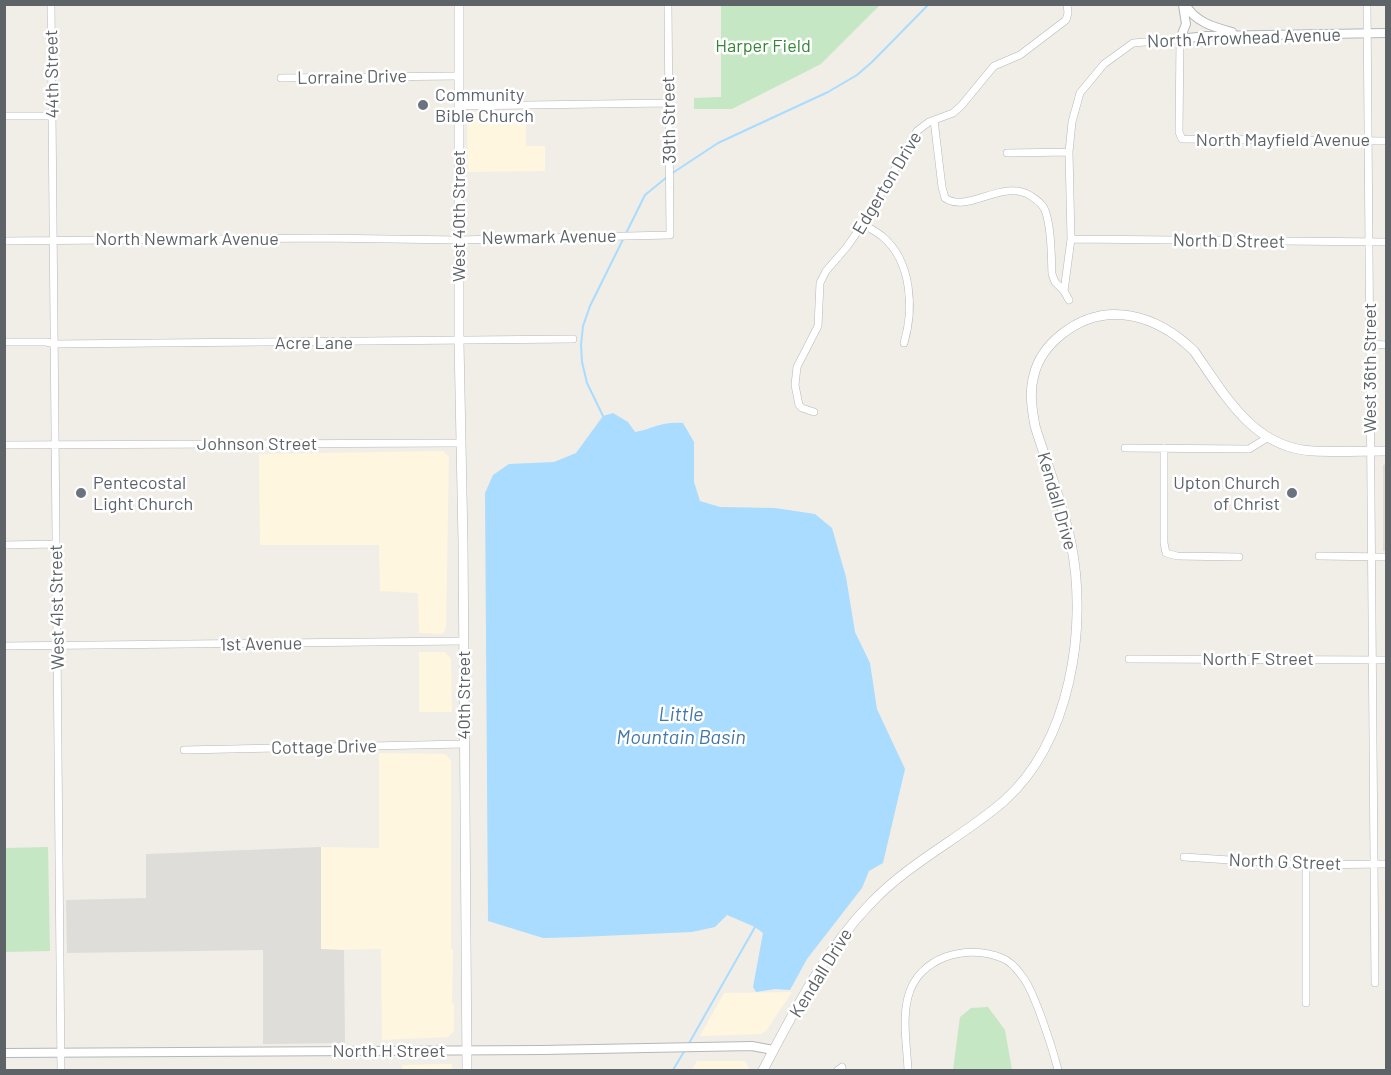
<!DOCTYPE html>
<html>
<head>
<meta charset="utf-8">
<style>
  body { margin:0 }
  #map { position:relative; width:1391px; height:1075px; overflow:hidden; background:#f0eee7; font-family:Barlow,sans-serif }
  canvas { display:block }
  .frame { position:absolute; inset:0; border:6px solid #5e6367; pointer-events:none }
</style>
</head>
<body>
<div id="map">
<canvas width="1391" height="1075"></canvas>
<div class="frame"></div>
</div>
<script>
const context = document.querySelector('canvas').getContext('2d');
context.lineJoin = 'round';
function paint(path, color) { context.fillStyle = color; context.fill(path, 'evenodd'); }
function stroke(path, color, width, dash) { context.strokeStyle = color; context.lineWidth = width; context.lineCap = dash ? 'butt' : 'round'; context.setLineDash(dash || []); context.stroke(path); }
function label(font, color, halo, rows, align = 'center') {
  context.font = font + ' Barlow,sans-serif'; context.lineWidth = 5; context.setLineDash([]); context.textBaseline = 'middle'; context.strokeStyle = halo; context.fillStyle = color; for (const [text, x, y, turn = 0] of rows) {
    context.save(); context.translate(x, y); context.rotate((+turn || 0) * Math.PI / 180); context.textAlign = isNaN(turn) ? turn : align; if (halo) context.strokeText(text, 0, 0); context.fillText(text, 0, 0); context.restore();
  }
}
const commercial = new Path2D(`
  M469 112H526V146H545V171L468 172 467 115Z
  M443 451 449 457 446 627 443 634 419 633 418 593 380 591 379 545H260L259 454Z
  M419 652H445L451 659 452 712H419Z
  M379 753 445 754 451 760V948L453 950 452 1002 454 1006V1031L448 1037 382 1040 381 949 321 950V847L379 848Z
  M792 992 766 1031 761 1034 700 1036 724 993Z
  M697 1061H745L749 1068 747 1070H692Z
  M450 1064 452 1065V1070H402V1065Z`);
const industrial = new Path2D(`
  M321 847V949L344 950 345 1043 263 1044V950L67 953 66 900 146 898V854Z`);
const education = new Path2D(`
  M1386 464V551H1383V465Z`);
const green = new Path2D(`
  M721 5V4L880 5 821 64 732 109H694V98L721 97Z
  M48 847 50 951 5 952V848Z
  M988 1007 1005 1030 1012 1070H953L960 1017 971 1008Z`);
const water = new Path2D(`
  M613 413 628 422 635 432C655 428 662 421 683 423L694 442V482L700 501 720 507 775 508 815 514 832 528 846 577 855 632 870 663 877 709 905 769 883 863 869 871 862 888 807 959 790 990 775 989 756 992 753 987 763 933 755 927 727 915 715 927 692 932 579 937 543 938 488 921 485 493 493 475 509 464 554 462 576 453 603 416Z`);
const stream = new Path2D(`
  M671 174 718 143 828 92 857 75 872 62 929 4
  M603 416 587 383 582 362 581 345 583 326 590 306 645 195 667 177
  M688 1045 755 927
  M673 1070 685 1050`);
const minor = new Path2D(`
  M51 4 61 1070
  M1367 4 1375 983
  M281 78 459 76
  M459 106 668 103
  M4 116H53
  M934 120 942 187 945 198C967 214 1003 178 1031 196 1038 201 1044 205 1046 213 1052 232 1051 255 1052 274L1055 282 1064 291
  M1007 153 1069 152
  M863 224C869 228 877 232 883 237 912 262 914 309 904 343
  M1071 239 1386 242
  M4 241 319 238 459 240 670 235 668 4
  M1069 300 1064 291 1071 239 1069 152 1072 122 1080 93 1104 64 1133 43 1180 39 1179 132 1182 139 1386 141
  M4 342H46L55 344 573 339
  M1370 344 1386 345
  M814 412 802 408 799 405 795 385 797 367 818 326 820 283 826 271 846 248 863 224 917 131 929 122 953 113 961 106 994 66 1020 55 1066 20 1068 13 1067 4
  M4 445 460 443
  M1125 448 1249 449 1267 438
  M1164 448V543L1166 553 1177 556 1239 557
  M4 545 56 544
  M1319 556 1386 557
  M4 646 463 641
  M1129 659 1386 660
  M184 750 464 744
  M1184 857 1306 865 1386 864
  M1306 865V1003
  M838 1070 842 1067
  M908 1070C907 1047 902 1020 908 997 918 957 967 943 1002 958 1010 961 1017 969 1022 976 1034 990 1053 1050 1058 1070`);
const tertiary = new Path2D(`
  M1185 4C1195 22 1213 27 1232 32
  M1180 39 1206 36 1386 33
  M1180 39 1186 24 1183 5
  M4 1053 542 1050 752 1046 773 1050`);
const secondary = new Path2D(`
  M459 4V342L463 542 467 1070
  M763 1070C794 1012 824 951 871 903 910 862 961 838 1004 801 1071 741 1088 627 1071 543 1063 503 1047 465 1035 426 1032 409 1029 392 1034 375 1038 358 1048 345 1062 334 1106 299 1157 315 1194 351 1225 395 1253 448 1313 451 1337 452 1362 451 1386 451`);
const markers = [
  [423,105,6,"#6b7280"],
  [81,493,6,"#6b7280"],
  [1292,493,6,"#6b7280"]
];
const streetNames = [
  ["North Arrowhead Avenue",1244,38,-2],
  ["44th Street",52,74,-91],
  ["Lorraine Drive",352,77,-1],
  ["39th Street",669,120,-91],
  ["North Mayfield Avenue",1283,140],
  ["Edgerton Drive",887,183,-59],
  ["West 40th Street",459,216,-90],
  ["Newmark Avenue",549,237,-1],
  ["North Newmark Avenue",187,239],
  ["North D Street",1229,241,1],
  ["Acre Lane",314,343],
  ["West 36th Street",1370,368,-90],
  ["Johnson Street",257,444],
  ["Kendall Drive",1057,501,74],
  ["West 41st Street",57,607,-91],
  ["1st Avenue",261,644,-1],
  ["North F Street",1258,659],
  ["40th Street",464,695,-90],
  ["Cottage Drive",324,747,-1],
  ["North G Street",1285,862,2],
  ["Kendall Drive",821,973,-58],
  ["North H Street",389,1051]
];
const parkNames = [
  ["Harper Field",763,46]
];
const worshipNames = [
  ["Community",435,95],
  ["Bible Church",435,116],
  ["Pentecostal",93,483],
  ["Light Church",93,504],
  ["Upton Church",1280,483,"right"],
  ["of Christ",1280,504,"right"]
];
const waterNames = [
  ["Little",681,714],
  ["Mountain Basin",681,737]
];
paint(commercial, '#fef6df');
paint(industrial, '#dfddd9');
paint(education, '#e0ddd5');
paint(green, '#c5e7c4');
paint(water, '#a9dcfe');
stroke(stream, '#a9dcfe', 2);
stroke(minor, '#b4b7bb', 8);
stroke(tertiary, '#b4b7bb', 10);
stroke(secondary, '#b3b7bb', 10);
stroke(minor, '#fff', 7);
stroke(tertiary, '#fff', 8);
stroke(secondary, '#fff', 9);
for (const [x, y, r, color] of markers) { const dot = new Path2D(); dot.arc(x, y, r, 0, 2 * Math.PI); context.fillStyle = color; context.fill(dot); stroke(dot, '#fff', 2); }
label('18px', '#5e6367', '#fff', streetNames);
label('18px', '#368637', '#fff', parkNames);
label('18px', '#5b616d', '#fff', worshipNames, 'left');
label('italic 20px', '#4177a9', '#fff', waterNames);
</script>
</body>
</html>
